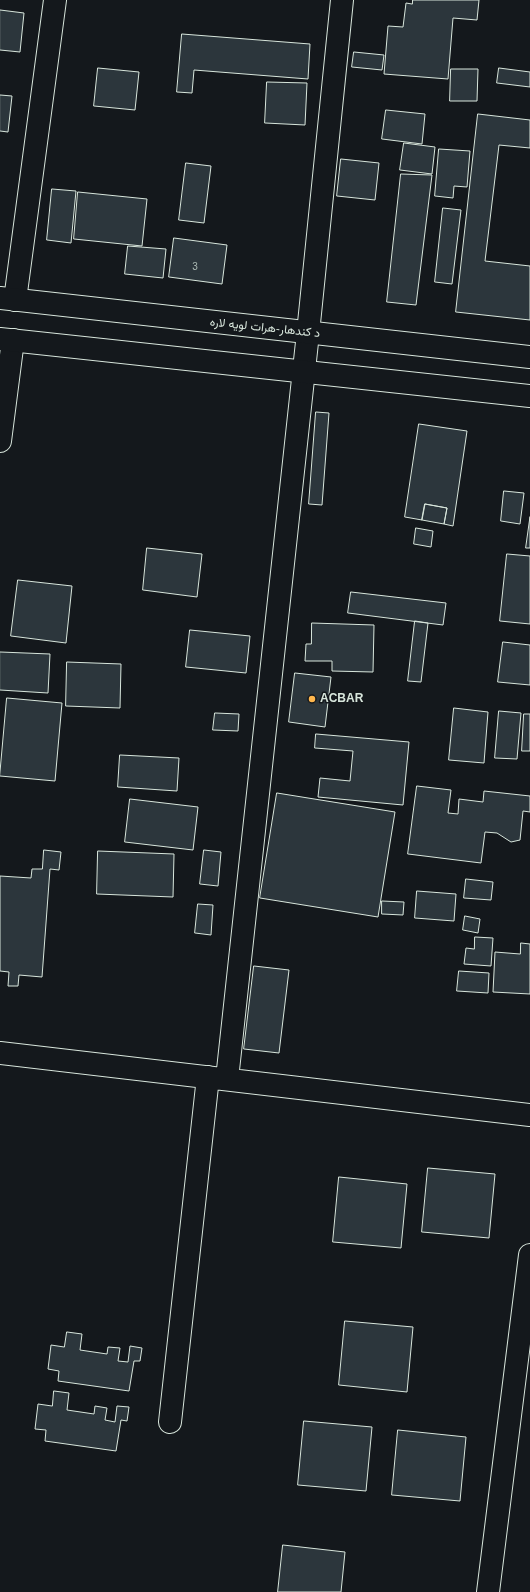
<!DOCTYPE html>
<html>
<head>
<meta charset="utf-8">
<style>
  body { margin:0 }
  canvas { display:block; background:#14181c }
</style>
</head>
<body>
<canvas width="530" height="1592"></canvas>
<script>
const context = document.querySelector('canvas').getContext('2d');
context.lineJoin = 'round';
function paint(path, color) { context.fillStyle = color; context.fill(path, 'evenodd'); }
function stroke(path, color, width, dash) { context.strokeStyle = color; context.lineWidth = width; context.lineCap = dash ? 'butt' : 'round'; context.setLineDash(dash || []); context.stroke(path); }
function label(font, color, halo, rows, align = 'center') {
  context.font = font + ' Arial,Vazirmatn,sans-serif'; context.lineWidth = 3; context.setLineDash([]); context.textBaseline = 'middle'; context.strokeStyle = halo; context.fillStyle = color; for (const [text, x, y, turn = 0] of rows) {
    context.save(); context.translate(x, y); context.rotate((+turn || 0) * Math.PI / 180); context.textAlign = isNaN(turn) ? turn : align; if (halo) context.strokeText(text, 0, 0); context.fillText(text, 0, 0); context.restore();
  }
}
const building = new Path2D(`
  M413 0H479L477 20 453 18 448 79 384 74 388 26 403 27 406 3 412 4Z
  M0 10 24 13 20 52 0 50Z
  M182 34 310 44 308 79 194 70 192 93 177 92Z
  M354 52 384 55 382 70 352 67Z
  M98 68 139 72 135 110 94 106Z
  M499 68 530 72V87L497 83Z
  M451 69H478L477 101H450Z
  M267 82 307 83 305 125 265 123Z
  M0 95 12 96 8 132 0 131Z
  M386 110 425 114 422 144 382 139Z
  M478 114 530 120V148L499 145 485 261 530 266V320L456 312Z
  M404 143 435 147 432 174 400 170Z
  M439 149 470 151 467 187 454 186 453 198 435 196Z
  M341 159 379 163 375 200 337 196Z
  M186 163 211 166 204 223 179 220Z
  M401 174 432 175 416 305 387 302Z
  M52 189 76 191 71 243 47 240Z
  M78 192 147 199 142 246 74 239Z
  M443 208 461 210 452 284 435 282Z
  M174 238 227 245 222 284 169 277Z
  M128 246 166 249 163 278 125 274Z
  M316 412 329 413 322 505 309 504Z
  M419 424 467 431 453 526 444 524 447 508 425 504 422 520 405 517Z
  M504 491 524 493 520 524 501 521Z
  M425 504 447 508 444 524 422 520Z
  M530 517V548H526Z
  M416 528 433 531 431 547 414 544Z
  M147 548 202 554 197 597 143 590Z
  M507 554 530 556V624L500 621Z
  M18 580 72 586 66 643 11 636Z
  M351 592 446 603 443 625 348 613Z
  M415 621 428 623 421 682 408 681Z
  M312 623 374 625 373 672 332 671V661H305L306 644H311Z
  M190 630 250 636 246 673 186 667Z
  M503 642 530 645V685L498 682Z
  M0 652 50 654 48 693 0 690Z
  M67 662 121 664 120 708 66 706Z
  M295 673 331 677 325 727 289 722Z
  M7 698 62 703 55 781 0 776Z
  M454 708 488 712 484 763 449 760Z
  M499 711 521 713 517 759 495 758Z
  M215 713 239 714 238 731 213 730Z
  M524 714H530V751H522Z
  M316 734 409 742 403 805 318 797 320 778 350 781 353 751 315 748Z
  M120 755 179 758 177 791 118 787Z
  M417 786 451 790 448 813 458 814 459 799 483 802 484 791 530 796V812L523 811 520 840 511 842 497 833 485 832 481 863 408 854Z
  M277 793 395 812 378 917 260 898Z
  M130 799 198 807 193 850 125 842Z
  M44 850 61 852 59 870 50 869 42 977 19 975 18 986H8L9 972 0 971V876L31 878 32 869H42Z
  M204 850 221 852 218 886 200 884Z
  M98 851 174 854 173 897 97 894Z
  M466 879 493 882 491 900 464 898Z
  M417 891 456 894 454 921 415 918Z
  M382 901 404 902 403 915 382 914Z
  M198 904 213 905 211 935 195 933Z
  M465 916 480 919 478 933 463 930Z
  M475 937 493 938 491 966 464 964 466 948 474 949Z
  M521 943 530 944V994L493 992 495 952 520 954Z
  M254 966 289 970 279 1053 244 1049Z
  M459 971 489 973 488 993 457 991Z
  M428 1168 495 1174 489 1238 422 1232Z
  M339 1177 407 1184 401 1248 333 1242Z
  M345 1321 413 1327 407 1392 339 1385Z
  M67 1332 82 1334 80 1350 107 1354 108 1347 120 1348 118 1361 128 1362 130 1346 142 1348 140 1361H134L129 1391 58 1381 59 1371 48 1369 51 1345 64 1347Z
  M54 1391 69 1393 67 1410 94 1414 95 1406 107 1408 105 1420 115 1422 117 1406 129 1407 127 1421 121 1420 116 1451 45 1441 46 1430 35 1429 38 1404 52 1406Z
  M304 1421 372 1427 366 1491 298 1485Z
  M398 1430 466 1437 460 1501 392 1495Z
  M283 1545 345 1552 341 1592H278Z`);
const minor = new Path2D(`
  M15 300 55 0
  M0 441 13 340
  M0 1053 530 1115
  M227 1079 308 333 342 0
  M170 1422 208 1077
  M488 1592 530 1255`);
const highway = new Path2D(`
  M0 298 530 357
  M0 339 530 396`);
const markers = [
  [312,699,4,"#ffb74d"]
];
const numberNames = [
  ["3",195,267]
];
const streetNames = [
  ["د کندهار-هرات لويه لاره",265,328,6]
];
const poiNames = [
  ["ACBAR",320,699]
];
paint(building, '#2c363c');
stroke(building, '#d8e6dc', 1);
stroke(minor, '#d8e6dc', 24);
stroke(highway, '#d8e6dc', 24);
stroke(minor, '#14181c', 22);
stroke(highway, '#14181c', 22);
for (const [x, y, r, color] of markers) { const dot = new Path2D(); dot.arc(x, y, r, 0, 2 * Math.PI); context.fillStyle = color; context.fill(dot); stroke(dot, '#14181c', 1.5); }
label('10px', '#adbab4', null, numberNames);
label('12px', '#d8e6dc', '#14181c', streetNames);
label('bold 12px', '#d8e6dc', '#14181c', poiNames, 'left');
</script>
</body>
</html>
